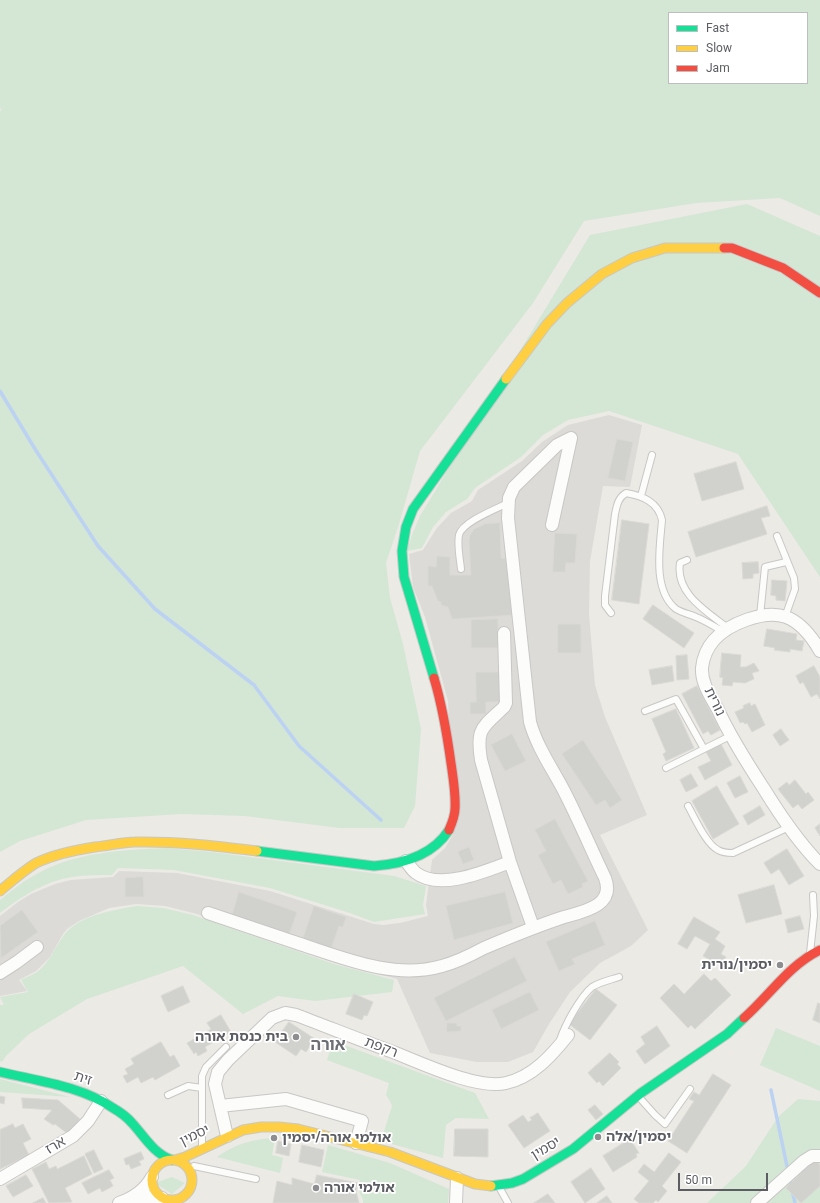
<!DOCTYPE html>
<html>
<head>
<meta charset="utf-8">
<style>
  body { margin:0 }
  #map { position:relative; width:820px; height:1203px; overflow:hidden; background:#ebeae5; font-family:Roboto,sans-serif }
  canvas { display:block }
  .legend { position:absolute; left:668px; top:12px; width:140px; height:72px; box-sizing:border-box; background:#fff; border:1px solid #bebec1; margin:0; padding:5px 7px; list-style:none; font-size:12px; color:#5c5d63 }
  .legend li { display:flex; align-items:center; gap:8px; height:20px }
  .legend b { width:20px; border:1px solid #bebec1 }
  .scale { position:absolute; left:678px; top:1173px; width:90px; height:18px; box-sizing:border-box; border:2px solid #5c5d63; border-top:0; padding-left:5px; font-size:12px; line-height:14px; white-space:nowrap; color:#5c5d63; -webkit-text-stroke:3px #fff; paint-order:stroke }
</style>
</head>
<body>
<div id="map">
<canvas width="820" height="1203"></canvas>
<ul class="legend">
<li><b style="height:5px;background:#16e098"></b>Fast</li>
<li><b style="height:5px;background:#ffcf43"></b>Slow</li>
<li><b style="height:5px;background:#f24e42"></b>Jam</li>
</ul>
<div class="scale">50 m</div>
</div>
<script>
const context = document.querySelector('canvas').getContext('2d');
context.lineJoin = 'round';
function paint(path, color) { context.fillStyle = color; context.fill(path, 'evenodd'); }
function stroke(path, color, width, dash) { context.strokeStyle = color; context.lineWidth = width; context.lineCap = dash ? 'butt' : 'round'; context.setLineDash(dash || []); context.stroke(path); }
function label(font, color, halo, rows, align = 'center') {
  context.font = font + ' Roboto,"Noto Sans Hebrew",sans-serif'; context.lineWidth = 3.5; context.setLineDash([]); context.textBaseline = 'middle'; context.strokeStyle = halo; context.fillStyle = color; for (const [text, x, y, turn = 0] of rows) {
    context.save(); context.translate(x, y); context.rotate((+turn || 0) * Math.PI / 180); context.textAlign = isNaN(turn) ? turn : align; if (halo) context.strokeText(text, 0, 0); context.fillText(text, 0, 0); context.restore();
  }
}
const industrial = new Path2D(`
  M609 415 642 425 630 487 603 486 590 561 589 614 595 685 605 717 647 815 600 835 648 930 631 946 600 963 570 992 549 1024 533 1052 508 1062H477L430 1053 397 979 333 962 197 914 165 906 136 904 109 908 79 921 67 929 63 934 50 957 36 971 19 980 27 991 0 996V916L18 902 31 894 55 884 71 880 113 877 119 871 177 873 270 891 374 924 383 925 400 923 428 916 426 905 432 860 445 848 454 833 448 701 425 617 413 587 409 554 423 550 437 528 451 513 472 501 478 490 522 461 542 442 568 425Z`);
const green = new Path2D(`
  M0 0H820V216L780 198 696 203 584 221 533 303 420 451 399 524 386 563 390 598 403 644 421 729 415 806 404 828H339L245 816 181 814 86 820 20 841 0 852V112L2 108 0 109ZM669 13H807V83H669Z
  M747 204 820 236V577L738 454 609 411 568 420 543 435 521 457 475 488 467 499 446 512 433 527 422 548 407 551 412 535 420 516 590 235Z
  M167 848 212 852 394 876 426 886 423 905 425 914 374 922 350 913 270 888 174 870 118 868 112 875C99 875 85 875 72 877 45 881 21 897 0 913V900C11 891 22 882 35 875 74 852 122 850 167 848Z
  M137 906 163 908 193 915 334 964 394 980 392 992 315 1001 278 996 243 1014 183 966 87 999 29 1034 6 1056 2 1062 0 1061V1005H4L0 997 28 992 21 980C26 977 33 975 37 972 50 962 55 947 64 935 79 915 114 910 137 906Z
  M776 1028 820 1046V1091L760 1065Z
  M333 1041 475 1093 489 1119 456 1118 446 1125 443 1158 381 1141 392 1106 390 1101 386 1095 389 1083 327 1060Z
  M0 1079 70 1097 0 1092Z
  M798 1099 820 1101V1203H707L746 1166 778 1117Z
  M275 1138 272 1155 283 1158 280 1173 217 1157C235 1144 253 1139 275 1138Z
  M328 1145 390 1163 449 1189 448 1203H363V1200L359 1191 360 1180 322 1172Z
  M172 1177 185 1183 172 1194 155 1183Z`);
const stream = new Path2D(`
  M0 391 35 449 98 546 155 609 254 685 299 746 381 820
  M771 1090 788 1171
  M789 1177 795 1203`);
const building = new Path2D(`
  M617 439 633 442 625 481 608 478Z
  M736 462 744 489 702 501 694 474Z
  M767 506 770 516 761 518 767 534 696 557 688 532Z
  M622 520 649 524 639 604 612 600Z
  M500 523 501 558 509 559 514 615 452 619 448 607 441 605V602L438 601 432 586H428V566L436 567 437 556 450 557V575H471L469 541 470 535 474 529 485 524Z
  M555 533 577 534 575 563H566L565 572H553Z
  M758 562 759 573 753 574V578L743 579 742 563Z
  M772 580 787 581 785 601 776 600V596L771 595Z
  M653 605 694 633 684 648 643 619Z
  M498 619V648H471V620Z
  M558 624H581V653H558Z
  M767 629 797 634 796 640 804 641 802 651 790 649V652L774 650 775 648 764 646Z
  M722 653 741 655 740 667H746L754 663 759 671 752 673 754 679 745 683 733 682 732 686 722 685 723 678 720 677Z
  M687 655 689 679 677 680 676 656Z
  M672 666 674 681 652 685 649 670Z
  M814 666 820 677V699L817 694 811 697 803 682 800 684 796 676Z
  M476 672H502V702H486V714H470V702H476Z
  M697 686 720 730 711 735 708 731 703 734 682 694Z
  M750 703 751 706 755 704 765 725 752 732 747 723 745 724 743 722 740 723 735 712 744 708 743 706Z
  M676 709 694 748 666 761 663 754 666 752 652 719Z
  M781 729 789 740 780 746 773 735Z
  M512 734 526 761 505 771 491 745Z
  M583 740 622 800 610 808 605 800 596 805 562 754Z
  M721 744 732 765 705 780 698 767 711 761 706 752Z
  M691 774 698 786 686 792 680 780Z
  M740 776 748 792 735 798 727 783Z
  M795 780 806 794 808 792 814 800 802 809 798 804 793 808 778 789 787 782 789 785Z
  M717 786 739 824 713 839 692 801Z
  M760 806 765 815 748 825 743 816Z
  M555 819 588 881 582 884 583 887 568 894 561 880 553 884 538 855 546 851 535 830Z
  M820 824V836L815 828Z
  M469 847 474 860 463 864 458 852Z
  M787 849 804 876 789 885 779 869 771 874 764 863Z
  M143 877 144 897H125V878Z
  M774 885 782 914 746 923 738 895Z
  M239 892 297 912 289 935 232 916Z
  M505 892 513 923 454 940 446 906Z
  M314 906 346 917 343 927 339 926 331 949 303 939Z
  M22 910 38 932 1 958 0 926Z
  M800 916 804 929 788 933 785 920Z
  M694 917 720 932 715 939 725 946 721 954 726 957 720 966 703 956 710 944 695 936 687 949 678 944Z
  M595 921 605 945 572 959 575 964 559 971 546 942Z
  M515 957 527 981 446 1021 434 998Z
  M704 974 711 981 715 978 731 995 695 1029 691 1025 688 1028 660 998 674 984 684 994Z
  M183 986 190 1002 168 1012 161 996Z
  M596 989 617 1005 590 1040 569 1024Z
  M530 992 539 1010 501 1029 492 1010Z
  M354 994 373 1002 367 1016 364 1015 362 1020 346 1014Z
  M818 1003 820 1004V1023L813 1020Z
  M221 1015 231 1032 205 1047 207 1051 198 1056 196 1052 194 1054 187 1043 211 1029 207 1023Z
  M289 1022 315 1039 306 1052 301 1049 296 1056 275 1042Z
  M447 1023H457V1026H461V1031L447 1032Z
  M657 1026 670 1046 645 1064 636 1051 645 1044 641 1037Z
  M161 1042 170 1057 174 1055 180 1066 155 1080 153 1077 141 1083 138 1077 127 1083 123 1076 128 1074 125 1069 134 1064 131 1059Z
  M610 1053 619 1062 617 1064 621 1068 603 1086 599 1081 597 1083 588 1073Z
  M713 1074 731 1085 687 1153 668 1141 694 1101 689 1099 694 1092 699 1095Z
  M0 1096 5 1097 4 1104 0 1103Z
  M22 1098 58 1100 80 1119 68 1134 55 1124 53 1125 44 1119 52 1110 23 1108Z
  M595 1105 603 1114 596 1120 588 1110Z
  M538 1113 550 1131 524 1148 508 1125 523 1115 528 1122 532 1120 530 1118Z
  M13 1124 15 1128 23 1124 31 1139 23 1143 29 1155 0 1169V1130Z
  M455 1129H488V1157L454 1156Z
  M630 1139 639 1153 636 1154 637 1157 613 1172 603 1156Z
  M278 1141 291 1144 289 1156 276 1153Z
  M302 1145 324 1150 321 1167 299 1162Z
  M94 1150 103 1169 94 1173 85 1154Z
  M141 1152 144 1159 139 1161 141 1165 131 1169 129 1164 126 1165 124 1159Z
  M669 1153 681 1162 662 1186 667 1191 658 1202 656 1200 653 1203H639L634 1199 649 1181 638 1172 644 1164 654 1172Z
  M84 1156 92 1174 65 1188 72 1202 49 1203 32 1169 46 1162 49 1169 56 1166 57 1169Z
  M815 1160 820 1165V1186L801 1203 786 1188Z
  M591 1168 605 1189 585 1203 571 1182Z
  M109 1170 114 1178 110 1180 113 1186 102 1192 100 1188 88 1194 82 1183Z
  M26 1175 33 1186 13 1197 6 1186Z
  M317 1175 358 1183 356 1191 359 1203H273L277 1181 292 1185V1178L314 1184Z
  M548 1194 555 1203H534Z
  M607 1196 612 1203H597Z
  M43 1198 46 1203H33Z`);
const lane = new Path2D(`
  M641 496 652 455
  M777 536 794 578 795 589 785 617
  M687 560 680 563C675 594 708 612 729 629
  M461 569C460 559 457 545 459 535 462 522 496 509 508 503
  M611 613 605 605V596L615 514C617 505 618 498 626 493 643 496 658 502 662 520 660 546 652 590 676 609 683 613 689 614 696 617 706 621 715 627 724 632
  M760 616 765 567 786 562
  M645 711 676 699 704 749
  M666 768 730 736
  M688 806C695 818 706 844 718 850 723 853 728 853 733 853L789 827
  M810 953 814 916 813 895
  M560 1040C565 1025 580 997 592 987 600 982 610 980 619 977
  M168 1095 188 1086 202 1088
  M638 1096 655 1115 665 1124 690 1089
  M202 1146V1076L206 1067 226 1047
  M194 1166 256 1179
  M499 1187 508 1203`);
const street = new Path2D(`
  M504 633 506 703 504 707C482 728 476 728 481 760L510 862 533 927
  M820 651C812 637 802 623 786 617 765 609 728 624 714 640 707 648 703 658 702 668 701 683 711 697 718 710 731 738 747 763 764 789 780 815 798 842 820 864
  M406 861C409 865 412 870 416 873 440 891 486 871 510 862
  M208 913C238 923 268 933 297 943 343 958 394 980 442 966 457 962 471 955 484 948 510 937 534 927 561 918 581 912 616 907 605 878 591 849 579 820 564 791 552 768 537 747 530 722L508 518 509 498 514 487 557 445 571 438 552 525
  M0 973 17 962 37 947
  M220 1106 286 1099 362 1121 356 1143
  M227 1136 215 1084 218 1072 228 1060 272 1018 285 1013 296 1015C328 1027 360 1040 393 1052 421 1063 478 1090 506 1083 533 1077 552 1055 568 1035
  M0 1179 73 1136 88 1121 101 1101
  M129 1199 148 1197 162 1198
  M119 1203C133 1198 145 1190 152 1177
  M456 1203 457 1178
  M757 1203 804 1161 812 1156H820`);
const fast = new Path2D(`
  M434 678 404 577 402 551 406 527 413 509 506 379
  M257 851 374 866C402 864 433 855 449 830
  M0 1072C38 1081 81 1086 113 1108 120 1112 127 1117 132 1123 145 1137 153 1153 172 1160
  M491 1186 512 1183 523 1179 573 1149 641 1093 727 1034 744 1018`);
const slow = new Path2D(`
  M506 379 547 324 567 303 602 274 632 258 665 248H724
  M0 891C12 881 23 871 36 863 55 854 75 850 95 847 108 846 122 842 135 842 175 841 216 846 257 851
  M152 1180a20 20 0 1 1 40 0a20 20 0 1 1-40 0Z
  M175 1160 185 1157 243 1130 261 1127H279L298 1129 390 1152 475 1184 491 1186`);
const jam = new Path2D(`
  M724 248H732L783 268 820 293
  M434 678C442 705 447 734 451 763 453 777 456 794 455 809 455 816 452 823 449 830
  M744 1018C770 995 789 965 820 950`);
const markers = [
  [780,965,4,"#8e8e90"],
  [296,1037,4,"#8e8e90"],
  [598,1137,4,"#8e8e90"],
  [274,1138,4,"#8e8e90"],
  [316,1188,4,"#8e8e90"]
];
const streetNames = [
  ["נורית",714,702,64],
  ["רקפת",381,1048,21],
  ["זית",83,1079,18],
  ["יסמין",195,1136,-26],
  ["ארז",56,1146,-30],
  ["יסמין",546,1149,-31]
];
const poiNames = [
  ["יסמין/נורית",772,965,"right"],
  ["בית כנסת אורה",288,1037,"right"],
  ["יסמין/אלה",606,1137],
  ["אולמי אורה/יסמין",282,1138],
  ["אולמי אורה",324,1188]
];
const quarterNames = [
  ["אורה",328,1046]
];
paint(industrial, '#dcdbd7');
paint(green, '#d4e6d4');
stroke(stream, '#bcd2f2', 3.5);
paint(building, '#d1d1ce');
stroke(building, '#dad9d4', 1);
stroke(lane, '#c8c7c6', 8);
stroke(street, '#c8c7c6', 14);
stroke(fast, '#c8c8c7', 11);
stroke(slow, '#c8c8c7', 11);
stroke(jam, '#c8c8c7', 11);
stroke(lane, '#fcfcfb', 6);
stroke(street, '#fcfcfb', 12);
stroke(fast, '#16e098', 9);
stroke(slow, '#ffcf43', 9);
stroke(jam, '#f24e42', 9);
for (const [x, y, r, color] of markers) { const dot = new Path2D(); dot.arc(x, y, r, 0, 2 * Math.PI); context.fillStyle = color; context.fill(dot); stroke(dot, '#fff', 1.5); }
label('14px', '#5c5d63', '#fff', streetNames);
label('bold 14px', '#5c5d63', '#fff', poiNames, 'left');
label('bold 16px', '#6d6f75', '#fff', quarterNames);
</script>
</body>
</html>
